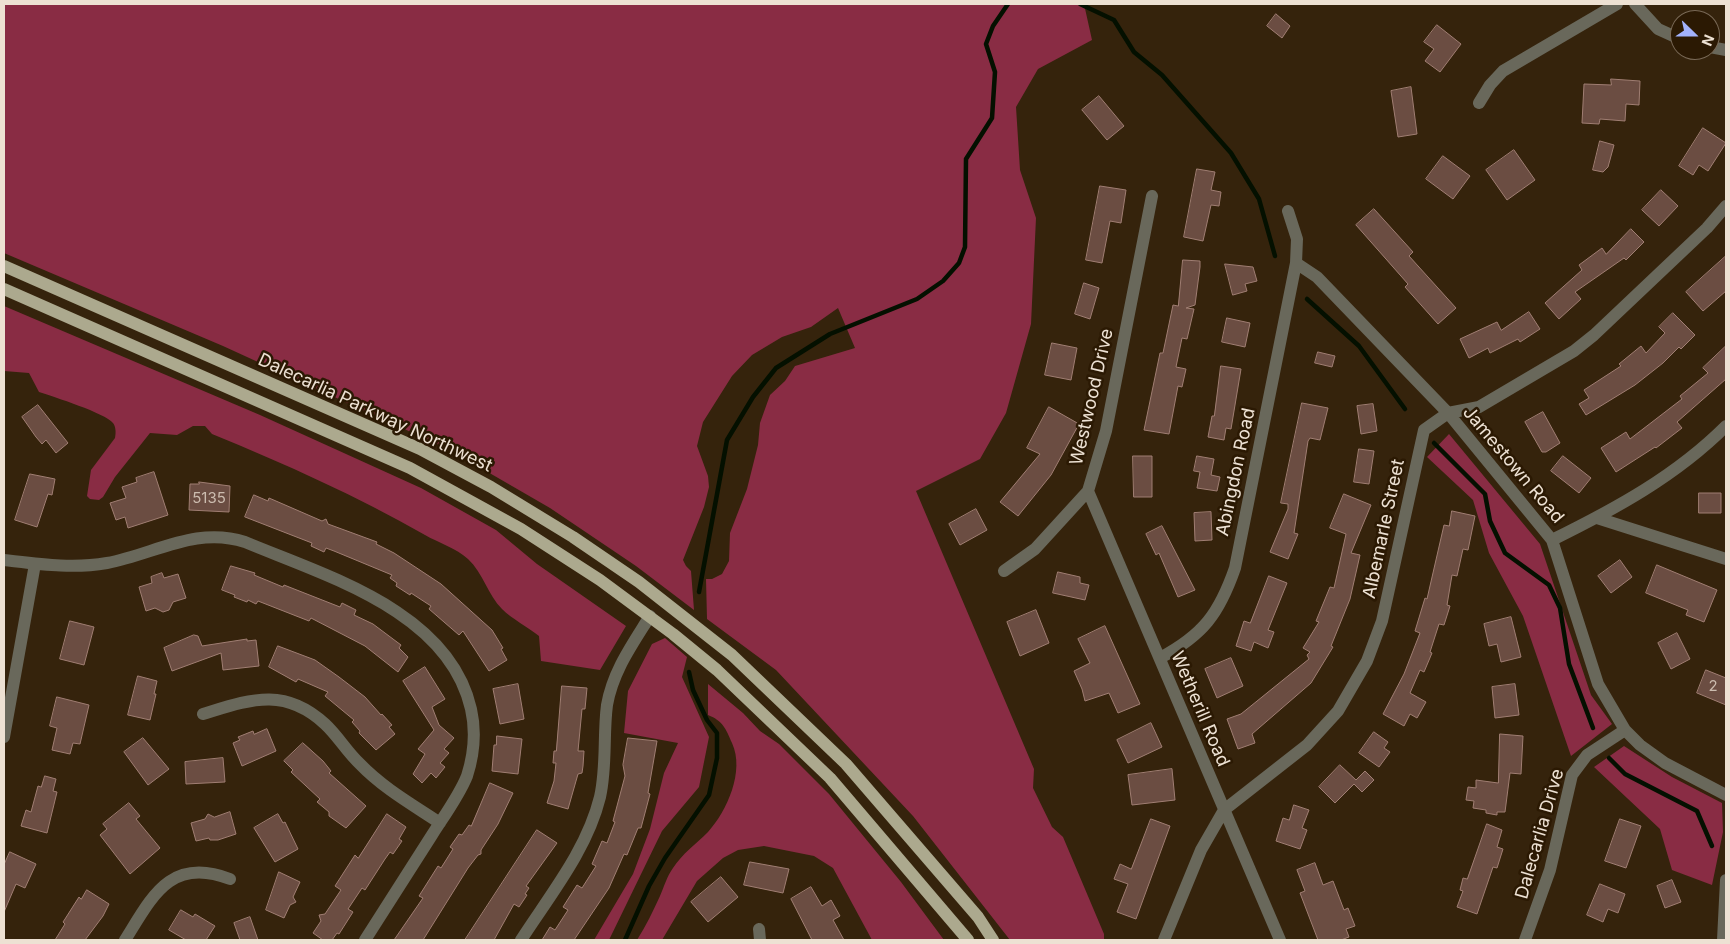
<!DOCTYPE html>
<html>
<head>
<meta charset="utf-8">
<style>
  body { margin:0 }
  #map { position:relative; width:1730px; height:944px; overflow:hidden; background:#35230c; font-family:Inter,sans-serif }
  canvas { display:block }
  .frame { position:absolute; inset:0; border:5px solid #ede1d3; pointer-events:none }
  .north { position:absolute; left:1670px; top:10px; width:50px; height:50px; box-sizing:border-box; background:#2b1903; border:1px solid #796956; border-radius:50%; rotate:112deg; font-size:14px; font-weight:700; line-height:20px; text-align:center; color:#ede1d3 }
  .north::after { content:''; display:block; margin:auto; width:18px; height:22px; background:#a2b2fd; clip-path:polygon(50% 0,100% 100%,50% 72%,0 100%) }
</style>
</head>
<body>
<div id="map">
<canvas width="1730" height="944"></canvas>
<div class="frame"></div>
<div class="north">N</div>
</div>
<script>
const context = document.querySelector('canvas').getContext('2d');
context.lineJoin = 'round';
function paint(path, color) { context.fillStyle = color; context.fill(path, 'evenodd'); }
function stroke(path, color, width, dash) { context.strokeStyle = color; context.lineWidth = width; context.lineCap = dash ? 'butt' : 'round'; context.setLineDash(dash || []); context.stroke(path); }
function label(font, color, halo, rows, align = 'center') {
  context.font = font + ' Inter,sans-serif'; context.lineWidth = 5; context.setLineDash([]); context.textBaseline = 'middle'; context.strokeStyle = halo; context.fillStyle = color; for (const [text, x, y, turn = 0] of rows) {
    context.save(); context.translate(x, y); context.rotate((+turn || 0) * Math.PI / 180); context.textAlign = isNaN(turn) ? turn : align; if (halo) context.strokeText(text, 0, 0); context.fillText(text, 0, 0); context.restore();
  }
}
const forest = new Path2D(`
  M4 4H1084L1092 40 1038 69 1016 107 1020 170 1036 218 1031 324 1006 413 980 459 916 491 1034 769 1033 788 1052 827 1063 837 1104 934V940H1010L913 816 776 670 707 619 706 579H712L722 574 729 561 730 533 747 489 758 445 760 423 770 395 785 381 795 366 855 348 838 308 811 327 782 337 752 355 732 376 703 422 697 446 708 476 709 487 704 507 683 560 686 566 691 571 694 610 636 566 550 508 448 449 223 346 4 253Z
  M4 306 260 415 421 488 496 530 537 564 626 626 600 670 541 661 539 636C528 627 512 619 502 609 488 595 483 573 468 559 456 548 439 543 425 535 357 496 285 464 212 434L205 426H193L177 435 150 433 115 477 103 497 99 500 90 499 87 496 91 470 115 438C116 433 116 427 113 423 105 413 54 397 39 392L29 373 4 371Z
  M1449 434 1540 544 1591 695 1612 724 1571 756 1523 616 1489 553 1473 500 1427 457Z
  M665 638 687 657 682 677 709 737 699 787 662 831 609 940H594L633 874 650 829 664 773 678 743 624 733 628 691 652 644Z
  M708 684 743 713 760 731 779 744 829 794 901 882 944 940H872L833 868 814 856 764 846 738 850 723 858 697 881 662 940H637C646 926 653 911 660 896 664 887 667 876 673 868 682 854 696 844 708 832 727 811 745 771 732 743 726 729 723 721 708 715Z
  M1624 746 1672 777 1722 803 1723 832 1712 885 1672 870 1660 829 1594 767Z`);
const stream = new Path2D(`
  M1080 4 1114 20 1134 52 1162 75 1231 153 1259 199 1275 256
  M1307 299 1359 346 1405 409
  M1434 443 1485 494 1490 521 1505 553 1549 585 1560 608 1569 664 1593 728
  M699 592 727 440 753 397 776 368 830 334 917 299 943 281 959 263 965 247 966 159 992 118 995 72 986 44 993 26 1008 4
  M1609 758 1625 774 1697 811 1712 846
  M625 940 649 886 665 858 709 795 717 758V733L707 720 693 690 689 672`);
const building = new Path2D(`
  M1276 14 1290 26 1282 38 1267 26Z
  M1437 25 1461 44 1440 72 1425 61 1434 49 1424 42Z
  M1611 79 1640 81 1639 105 1626 104 1625 121 1600 119 1599 124 1582 123 1584 84 1611 85Z
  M1411 87 1417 134 1398 137 1391 91Z
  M1099 96 1124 126 1107 140 1082 110Z
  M1703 128 1726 143 1708 171 1699 165 1693 175 1679 166Z
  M1600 141 1614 145 1608 167 1603 172 1593 170Z
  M1514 150 1535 180 1507 200 1486 170Z
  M1443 156 1470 176 1453 199 1426 179Z
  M1197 169 1215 172 1211 190 1221 192 1219 206 1211 205 1203 241 1184 237Z
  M1100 186 1126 190 1121 223 1110 221 1102 263 1086 260Z
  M1661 190 1678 206 1659 226 1642 210Z
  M1374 209 1413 252 1409 256 1456 308 1438 324 1405 287 1408 284 1356 225Z
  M1631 229 1644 242 1626 260 1624 258 1575 292 1581 299 1559 319 1545 303 1582 270 1579 265 1602 248 1606 254Z
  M1726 256V291L1703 311 1686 292Z
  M1183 260 1200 261V267L1195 305 1186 308 1194 309 1187 339 1182 338 1176 367 1186 369 1182 387 1178 386 1169 434 1144 430 1160 353H1163L1173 305 1178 306Z
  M1225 264 1253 267 1257 281 1245 284 1247 291 1233 295Z
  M1084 283 1099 288 1090 319 1075 314Z
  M1529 312 1540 329 1520 342 1518 339 1490 353 1488 348 1469 358 1460 339 1497 322 1501 330Z
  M1673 313 1695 335 1681 349 1679 347 1663 363 1635 385 1586 415 1579 404 1589 398 1584 390 1621 366 1619 364 1641 346 1646 353 1665 333 1659 327Z
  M1227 318 1250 323 1245 347 1222 342Z
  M1052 343 1077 348 1071 380 1045 375Z
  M1726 346V379L1677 422 1682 428 1656 448 1655 447 1616 472 1601 448 1626 432 1630 439 1682 399 1680 396 1708 373 1703 368Z
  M1318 352 1335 356 1332 367 1315 363Z
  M1221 366 1241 369 1231 429 1226 428 1224 440 1208 437 1212 416H1214Z
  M1302 403 1328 408 1320 440 1310 438 1308 441 1294 533 1298 534 1288 559 1270 552 1288 509V504L1281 503Z
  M1373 404 1377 431 1361 434 1357 406Z
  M38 405 68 443 56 453 46 440 42 444 36 437 22 417Z
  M1049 407 1079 424 1051 475 1018 516 1000 502 1040 454 1027 448Z
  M1543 412 1560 443 1546 452H1542L1525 422Z
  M1359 449 1374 451 1369 484 1354 482Z
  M1133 456H1152V497H1134Z
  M1197 456 1214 459 1211 475 1220 477 1217 491 1197 488 1200 472 1194 471Z
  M1563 456 1591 478 1579 493 1551 471Z
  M154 472 168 515 128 528 125 517 116 520 110 503 126 498 122 487 137 482 136 478Z
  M30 474 55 479 52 495 48 494 37 527 15 520Z
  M199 482 230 486 229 512 189 510 190 484H199Z
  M1699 493H1721V513H1699Z
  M1344 494 1371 505 1351 553 1360 555 1350 599 1331 646 1333 647 1311 683 1252 734 1255 743 1238 749 1227 719 1241 714 1309 659 1307 655 1310 652 1303 648 1319 622 1316 621 1330 587 1334 588 1346 534 1330 528Z
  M254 495 268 501 269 498 322 521 326 519 328 524 377 542 376 544 394 553 441 584 492 630 503 648 501 649 507 660 489 671 463 631 459 635 429 609 431 606 411 593 410 595 396 586 397 583 390 578 392 575 334 551 326 548 324 552 311 546 312 543 245 517Z
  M976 509 987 530 960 545 949 524Z
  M1452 511 1475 516 1468 550 1463 549 1457 576 1452 575 1447 605 1450 606 1444 625 1439 624 1430 652 1432 653 1424 672 1420 670 1410 693 1426 702 1417 718 1410 714 1404 726 1383 714 1404 674 1420 633 1415 631 1425 598 1427 599 1444 525 1449 526Z
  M1211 512 1212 540 1195 541 1194 513Z
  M1162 526 1195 590 1178 597 1159 553 1156 555 1146 534Z
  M1620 560 1632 577 1611 593 1598 576Z
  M1657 565 1717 590 1704 622 1686 615 1688 610 1646 593Z
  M231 566 255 573 254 575 283 587 284 585 340 607 342 603 356 610 354 615 373 624 401 645 399 648 408 657 398 672 365 646 311 618 309 621 258 601 256 604 248 600 247 602 234 597 235 595 222 590Z
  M1058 572 1080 577V583L1089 585 1085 600 1053 593Z
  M162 573 164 578 178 574 186 598 173 602 169 610 163 612 155 608 146 611 139 587 152 583 151 577Z
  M1269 576 1287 583 1268 630 1274 632 1268 648 1254 642 1251 651 1236 646 1244 621 1250 623Z
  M1036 610 1049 643 1020 656 1007 622Z
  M1511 617 1521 657 1501 662 1497 644 1489 646 1484 624Z
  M70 621 94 627 84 665 60 659Z
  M1105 626 1140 704 1118 713 1109 693 1085 701 1082 689 1074 671 1090 663 1078 639Z
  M1677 633 1690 659 1671 669 1658 643Z
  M194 635 198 636 202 646 247 639V641L256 640 259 666 223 670 221 653 172 671 164 648Z
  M278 646 315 660 339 677 365 697 381 715 382 714 392 725 389 727 395 734 376 750 359 733 360 731 352 722 354 720 325 696 328 692 298 679 296 682 269 667Z
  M1231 658 1243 686 1217 698 1205 669Z
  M425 667 445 699 432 707 439 725 454 738 444 749 449 753 440 763 445 767 436 778 431 773 422 783 413 774 425 754 418 749 434 730 403 681Z
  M1706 670 1726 678V705L1697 693Z
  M138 676 157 681 154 694H156L150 720 128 715Z
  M518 684 524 719 500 724 493 689Z
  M1515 684 1519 715 1495 718 1492 687Z
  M562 686 587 688 585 709H582L578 751H584L583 766 582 773 578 774 568 809 547 803 554 781 556 763H553L554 751H556Z
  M57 697 89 705 80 744 73 743 70 754 52 750 57 728 50 726Z
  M1151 723 1162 747 1128 763 1117 740Z
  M267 729 276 751 242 766 233 743 240 740 238 737 253 731 254 734Z
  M1374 732 1388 742 1384 748 1390 752 1379 767 1359 753Z
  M1500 734 1523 736 1521 774 1510 773 1505 812H1497V815L1486 813V810L1473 808 1474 801 1466 800 1468 787 1476 788V780L1498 783Z
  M497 736 522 739 518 774 492 771 494 745H496Z
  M143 738 169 769 148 785 124 752Z
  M628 738 657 741 648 793 650 794 641 828H638L627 855 624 854 609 888 574 940H542L550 927 555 930 568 910 563 907 577 885 582 888 596 866 592 864 602 841 607 843 615 822 613 821 625 776 623 765Z
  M303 743 323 761 331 771 329 773 366 806 346 828 329 816V812L317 802 320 799 291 772 293 770 284 761Z
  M223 758 225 782 186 784 185 762Z
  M1340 765 1356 780 1365 771 1374 780 1362 792 1354 784 1335 803 1319 787Z
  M1172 769 1175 800 1132 805 1128 775Z
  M45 776 56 779 53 791 57 792 47 833 21 826 26 810 31 812 38 786 41 787Z
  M490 783 513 793 498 824 481 850V854L478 855 468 868 423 940H394L423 898 419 896 438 866 441 868 453 849 450 847 459 834 462 835 469 825 471 826Z
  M129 803 140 816 136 819 160 848 130 874 100 835 107 829 103 824Z
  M1294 805 1309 810 1302 828 1307 830 1300 849 1276 841 1283 818 1289 820Z
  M230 812 236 834 218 840H210L209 838 196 841 191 823 205 819 208 814 214 817Z
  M278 814 283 823 285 822 298 849 275 862 254 828Z
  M387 814 406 827 399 839 402 841 393 854 390 852 385 859 365 890 362 888 348 909 353 912 339 934 337 933 332 940H323L313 933 321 921 319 915 325 914 341 890 335 886 355 855 358 858Z
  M1151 819 1170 826 1136 919 1117 912 1128 884 1114 879 1120 864 1131 869Z
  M1620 819 1641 826 1626 868 1605 861Z
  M1487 824 1502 830 1497 847 1503 849 1497 868 1493 867 1477 914 1457 907 1463 891 1460 890 1463 878 1467 879Z
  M537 830 557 843 526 886 529 888 525 894 527 895 519 907 514 904 494 940H465Z
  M10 852 36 864 25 888 16 884 4 912V865Z
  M750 862 789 869 783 893 744 885Z
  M1315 863 1323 885 1333 881 1344 910 1348 908 1355 926 1346 929 1349 937 1341 940H1318L1300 893 1305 891 1297 870Z
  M279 872 300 882 293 897 296 902 290 905 284 918 266 910Z
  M721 877 738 897 708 922 691 902Z
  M1672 880 1681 902 1665 908 1657 886Z
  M1600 884 1625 894 1618 913 1608 909 1603 922 1587 915Z
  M811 887 822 906 831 900 840 916 833 920 844 940H812L791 899Z
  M87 890 109 904 103 916 85 940H55L65 924 63 922 65 919 79 897 81 899Z
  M181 910 193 917 195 914 215 926 206 940H186L169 930Z
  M250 917 258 940H240L234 923Z`);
const minor = new Path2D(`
  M1635 4 1658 29 1680 39
  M1710 47 1726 50
  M1479 103 1490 85 1503 71 1617 4
  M1296 263 1317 277 1448 413 1552 540 1598 684 1625 730 1640 745 1665 763 1726 795
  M1088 491 1280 940
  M1597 518 1726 559
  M1552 540C1615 509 1676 476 1726 426
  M4 560C39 564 72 569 107 563 155 554 196 526 245 542 326 576 449 611 471 709 476 731 474 754 467 776 459 796 444 816 432 835 410 870 387 905 365 940
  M1004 571 1035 549 1088 491 1106 431 1152 196
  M1160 658C1203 635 1219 614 1235 568L1296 263 1297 239 1288 211
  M203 714C249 700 284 686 325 724 338 736 347 752 360 764 383 788 413 805 440 823
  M4 737 35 564
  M759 929 760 940
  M125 940C152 897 170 856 230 879
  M521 940C550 895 587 850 600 797 607 766 603 735 607 705 613 671 632 645 650 616
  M1164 940 1201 850 1224 810 1307 745 1338 711 1367 661 1382 621 1424 430 1448 413 1479 407 1574 351 1594 335 1707 228 1726 206
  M1525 940 1550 870 1572 775 1587 755 1625 730
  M1723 940 1726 880`);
const major = new Path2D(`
  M4 266 420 449 491 487 573 537 639 582 732 655 846 764 978 917 993 940
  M4 289 410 468 521 529 600 580 673 634 717 670 830 778 968 940`);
const numberNames = [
  ["5135",209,498],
  ["2",1713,686]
];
const streetNames = [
  ["Westwood Drive",1092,397,-77],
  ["Dalecarlia Parkway Northwest",375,413,25],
  ["Jamestown Road",1513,465,50],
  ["Abingdon Road",1236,472,-78],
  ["Albemarle Street",1384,529,-78],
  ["Wetherill Road",1200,709,67],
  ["Dalecarlia Drive",1540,834,-74]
];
paint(forest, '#892c44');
stroke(stream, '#041000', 4.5);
paint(building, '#6b4d42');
stroke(building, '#a07e73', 1);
stroke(minor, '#69685b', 12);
stroke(major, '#aca98e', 12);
label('15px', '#ccbcaf', null, numberNames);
label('18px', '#ede1d3', '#2b1903', streetNames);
</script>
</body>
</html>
